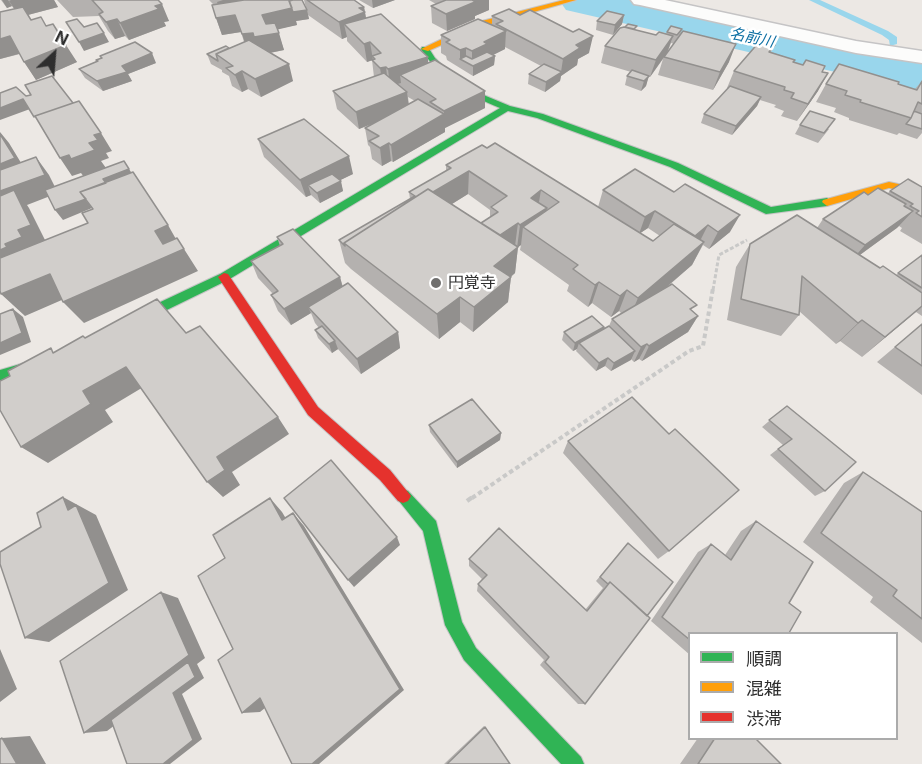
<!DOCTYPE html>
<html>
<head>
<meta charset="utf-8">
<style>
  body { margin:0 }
  #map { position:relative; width:922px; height:764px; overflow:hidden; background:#ece8e4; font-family:Inter,"Noto Sans JP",sans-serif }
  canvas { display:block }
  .legend { position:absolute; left:688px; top:632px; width:210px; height:108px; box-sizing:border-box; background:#fff; border:2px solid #ababab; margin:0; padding:8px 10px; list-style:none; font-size:18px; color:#2e2e2e }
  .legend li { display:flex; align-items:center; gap:12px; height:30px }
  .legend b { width:30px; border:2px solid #ababab }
  .north { position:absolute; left:24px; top:24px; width:60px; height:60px; -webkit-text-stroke:4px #fff; paint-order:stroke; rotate:26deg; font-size:16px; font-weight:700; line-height:24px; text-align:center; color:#2e2e2e }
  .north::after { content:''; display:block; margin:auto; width:21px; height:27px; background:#2e2e2e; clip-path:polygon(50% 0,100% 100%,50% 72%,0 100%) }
</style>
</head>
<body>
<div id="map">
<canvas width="922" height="764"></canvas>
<ul class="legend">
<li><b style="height:8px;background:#30b455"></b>順調</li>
<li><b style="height:8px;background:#ff9f0a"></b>混雑</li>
<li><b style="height:8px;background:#e5322d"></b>渋滞</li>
</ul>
<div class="north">N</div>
</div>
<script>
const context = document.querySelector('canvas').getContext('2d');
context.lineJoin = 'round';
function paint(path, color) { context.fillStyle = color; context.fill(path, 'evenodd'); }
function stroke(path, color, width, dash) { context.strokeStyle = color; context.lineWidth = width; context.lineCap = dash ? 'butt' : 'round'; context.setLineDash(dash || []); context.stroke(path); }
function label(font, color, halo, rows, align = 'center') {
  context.font = font + ' Inter,"Noto Sans JP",sans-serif'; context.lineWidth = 5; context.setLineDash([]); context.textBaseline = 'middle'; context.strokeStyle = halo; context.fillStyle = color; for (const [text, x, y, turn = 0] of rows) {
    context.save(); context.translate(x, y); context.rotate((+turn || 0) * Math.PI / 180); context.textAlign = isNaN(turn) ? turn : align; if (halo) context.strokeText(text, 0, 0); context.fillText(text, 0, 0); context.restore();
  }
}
const stream = new Path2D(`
  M809 0H820L888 31 897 37V44L890 46 889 40 882 35Z`);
const river = new Path2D(`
  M559 0H651L922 58V92L566 10Z`);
const pathFar2 = new Path2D(`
  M713 290 719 255 747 240`);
const pathFar1 = new Path2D(`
  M472 498 689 351 703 346 713 288`);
const path = new Path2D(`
  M467 501 474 496`);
const street = new Path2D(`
  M631 0H665L856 41 922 51V63L856 53 640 5 634 4Z`);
const fast = new Path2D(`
  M422 47H428L435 58 453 76 486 96 510 106 543 114 678 163 771 207 827 198 832 202 827 206 766 214 670 167 537 118 508 111 228 280 128 329H120L118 325 120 321 220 274 500 108C468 95 440 79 421 49Z
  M51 355 56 356 58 360 56 364 0 382V370Z
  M403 489 408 491 436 521 462 622 476 648 581 757 584 764H561L464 660 445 625 423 531 395 496 398 491Z`);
const slow = new Path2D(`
  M564 0H576L484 26 428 51 421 49 478 22Z
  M889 182 922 189V195L889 188 827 206 822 202 823 200Z`);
const jam = new Path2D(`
  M224 273 228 274 318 407 390 470 411 496 408 501 403 503 398 501 380 480 308 415 220 280 218 277Z`);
const wall = new Path2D(`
  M1 0H54L58 7 28 15 31 20 46 26 77 62 36 80 20 54 0 59V12L14 9 12 6 7 8Z
  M57 0H158L169 21 164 22 166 26 129 40 125 36 115 39 108 31 99 16 73 17Z
  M209 0H240L306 8 304 0H354L364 7 366 18 428 63 485 91V108L445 128V132L393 162 391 161 382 166 372 159 370 147 368 145 365 128 369 125 359 129 337 109 333 91 374 77 372 60 367 62 347 41V37L342 39 308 15 309 19 296 21 297 25 277 29 284 50 270 53 293 81 261 97 248 89 242 92 232 86 229 76 222 72V70L211 64 207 54 229 48 244 42 241 32 222 35 216 18 214 5ZM408 97 415 101 409 104Z
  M359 0H395L373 8Z
  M429 0H489V10L475 16V19L447 31 432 23 431 6 436 4Z
  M624 15 622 24 613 35 596 30 597 21Z
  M492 16 589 53 578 59 577 65 561 76 560 81 545 92 528 84 529 74 541 66 505 47V49L493 55 495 56 494 65 473 76 447 60 446 56 441 53V35L492 25Z
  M682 29 680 35 729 62 713 90 658 75 663 59 650 77H648L646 86 641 91 625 85 627 76 631 72 601 63 605 46 636 30 656 35 666 34 667 32ZM671 43 674 44 668 51Z
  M775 45 771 52 795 60 794 62 803 65 825 66 822 72 818 91 797 121 781 116 784 111 774 107 776 105 760 100 757 106 732 135 701 123 704 114 728 89 727 88 734 71Z
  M100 56 156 63 128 74 132 81 103 91 85 78 79 69 97 61 96 60 101 58Z
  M922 81V133L917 139 899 133 897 135 849 120V118L834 112 836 108 816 102 826 84H898L915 89Z
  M800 125 829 129 818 143 795 134Z
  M258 139 353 174 340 180 343 191 320 203 311 195 306 197 264 157Z
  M482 145 598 207 603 190 730 232 709 249 703 245 692 265 667 287 698 316 688 332 642 361 639 359 634 362 631 359 611 371 605 366 596 371 576 351 577 349 573 351 562 340 564 332 604 327 603 329 609 326 612 319 621 313 619 311 611 317 592 303 588 307 567 291 569 285 520 250 521 245 518 247 515 273 511 277 508 302 473 332 460 322 439 339 351 269 345 263 339 240 410 199 409 192 446 171V165ZM468 194 490 210V217L481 223 452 204ZM648 228 660 236 653 241 640 233Z
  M922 187V244L900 231 902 228 899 226 860 255 880 268 896 275 922 255V316L916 312 862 357 840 341 836 344 799 311V315L781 336 727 320 736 267 750 244 817 228 823 219 868 195 888 193 890 191Z
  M277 237 340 277 343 287 398 332 400 348 361 374 337 348 338 349 332 353 318 338 315 330 319 328 315 323 311 313 291 325 278 311 271 295 273 294 258 278 251 261 280 246Z
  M922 324V395L877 362Z
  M787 406 825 491 815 496 770 455 783 445 762 427Z
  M429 425 501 433 500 440 457 468 430 432Z
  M568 441 669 551 658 559 563 453Z
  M863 472 922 512V643L870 602 873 597 803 542 844 483Z
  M756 521 789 603 690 633V655L651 621 698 552 711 544 725 555 741 531Z
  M628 543 647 616 585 704H578L540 665 544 660 477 591 478 584 482 579 469 566V559L585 610 603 588 596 581Z
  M484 726 510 764H444Z
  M698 738H755L781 764H680Z`);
const shadedWall = new Path2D(`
  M2 0H8L12 6 7 8Z
  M11 0H54L58 7 20 17 9 1Z
  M223 0H240L241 5 220 11 217 2Z
  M372 0H395L373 8Z
  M473 0H489V10L475 16V19L447 31 446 14Z
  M162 4 169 21 164 22 166 26 129 40 120 23 155 6Z
  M364 7 368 29 344 24 347 37 342 39 339 22 359 8Z
  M292 8 307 10 309 19 296 21 297 25 267 32 262 15Z
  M235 15 241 32 222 35 216 18Z
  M624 15 622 24 613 35 615 25Z
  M117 19 125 36 115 39 106 22Z
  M506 31 505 49 487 58 495 56 494 65 473 76V66L472 65V51L484 42Z
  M104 33 109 42 84 51 79 42Z
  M253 33H279L284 50 259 55 248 52 242 34Z
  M10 36 22 53 0 59V39Z
  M593 36 589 53 578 59 577 65 561 76 560 81 545 92 546 82 561 72 563 59 576 45Z
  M673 36 667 53 664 57 650 77 656 60Z
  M370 42 373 60 367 62 364 44Z
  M736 44 729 62 713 90 720 72Z
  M66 45 77 62 36 80 24 62Z
  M466 48V62L460 59V50Z
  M152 53 156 63 128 74 132 81 103 91 97 81 122 66Z
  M428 57V74L400 75 401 83 390 86 388 69Z
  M289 64 293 81 261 97 255 79Z
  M386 67 388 84 383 86 380 68Z
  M242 71 248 89 242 92 235 75Z
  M828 73 818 91 797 121 808 104Z
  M649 76 646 86 641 91 644 81Z
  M485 91V108L445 128V132L393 162 391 145 444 114V111Z
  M407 92 409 109 359 129 356 112Z
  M761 97 757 106 732 135 736 126Z
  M23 99 30 109 0 120V108Z
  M0 132 9 143 29 176 0 190Z
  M101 133 112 151 106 153 109 158 101 161 106 168 84 177 81 173 72 176 60 158 69 155 89 143 94 135Z
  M389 143 391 161 382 166 380 148Z
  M349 156 353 174 316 192 308 185 311 195 306 197 300 180Z
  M36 157 49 175 58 193 27 205 29 208 46 242 0 274V250L5 244 0 215V191Z
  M129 169 135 178 93 208 103 179Z
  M469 171 468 194 431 217 430 194Z
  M341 181 343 191 320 203 317 193Z
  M541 190 537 214 547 208 543 231 523 227 521 245 517 248 520 225 531 198Z
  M85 199 92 208 63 220 55 210Z
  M655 211 648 228 639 234 645 217Z
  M913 211 897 228 850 262 865 245Z
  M740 215 730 232 709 249 718 232Z
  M518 223 515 246 497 237Z
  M168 225 181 248 184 249 198 271 84 323 63 302 155 231Z
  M708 225 699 243 687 253 695 236Z
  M704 242 692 265 629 319 638 298Z
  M518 247 515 273 492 292 494 266Z
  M50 274 71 296 25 316 1 294Z
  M340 277 344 293 308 307 311 313 291 325 284 309Z
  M511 277 508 302 473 332 474 307Z
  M599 282 592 303 588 307 595 285Z
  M627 290 619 311 611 317 620 296Z
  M460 297V322L439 339 437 314Z
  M922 306 906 320 862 357 885 337Z
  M13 309 23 317 31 342 0 355V343Z
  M698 316 688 332 642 361 649 346Z
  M862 320 840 341 836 344 858 323Z
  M604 327 601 335 579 343 577 349 573 351 575 343Z
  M398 332 400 348 361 374 357 359Z
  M335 341 338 349 332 353 329 344Z
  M647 344 639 359 634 362 641 347Z
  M635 351 631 360 611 371 614 363Z
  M608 358 605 366 596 371 599 363Z
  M126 367 145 386 105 410 113 422 48 463 21 447 83 391Z
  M278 417 289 434 232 472 240 485 223 497 207 482 217 457Z
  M501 433 500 440 457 468V462Z
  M63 497 96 515 128 590 49 642 25 638 68 510Z
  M270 498 282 512 294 532 282 520Z
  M293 513 304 526 404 690 319 764H312Z
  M397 537 400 545 354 587 348 580Z
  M161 592 178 598 205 658 197 664 204 678 182 694 202 739 170 764H163L173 693 191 668 107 731 84 733Z
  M0 649 17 689 0 702Z
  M260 698 276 699 260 712 242 713Z
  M30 736 46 764H17L2 738Z`);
const building = new Path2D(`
  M92 0H158L162 4 155 6 159 9 120 23 117 19 106 22 99 14 103 12Z
  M244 0H289L292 8 262 15 266 24 275 23 279 33 254 37 253 33 242 34 235 15 216 18 212 5Z
  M293 0H302L307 10 293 12 289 1Z
  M307 0H354L364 7 359 8 365 12 339 22Z
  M446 0H473H472L475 2 446 14 431 6Z
  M23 7 31 20 41 17 46 26 53 24 66 45 24 62 10 36 0 39V12Z
  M509 9 520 15 530 10 573 32 579 29 593 36 576 45 580 48 563 59 496 24 503 21 492 16Z
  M607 11 624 15 615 25 597 21Z
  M381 14 428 57 388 69 386 67 380 68 372 60 375 59 372 56 381 53 370 42 364 44 344 24Z
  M77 19 84 27 97 23 104 33 79 42 66 22Z
  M478 19 506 31 484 42 487 44 472 51 466 48 460 50 446 42 450 40 441 35Z
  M628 24 637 26 634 29 625 27Z
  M671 26 682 29 677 35 667 32Z
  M624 27 656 35 659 32 673 36 656 60 605 46 620 28Z
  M683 31 736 44 720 72 664 57Z
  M249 40 289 64 255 79 242 71 235 75 226 68 233 66 216 54Z
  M760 41 775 45 769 52 795 60 793 62 803 65 806 60 825 66 822 72 828 73 808 104 791 98 794 93 784 90 785 87 734 71Z
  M135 42 152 53 122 66 127 72 97 81 79 69 98 61 96 60 102 58 100 56Z
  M226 46 229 48 216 54 218 61 207 54Z
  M487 52 495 56 473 66 460 59 466 56 472 59Z
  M435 60 485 91 444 111 430 102 436 99 400 75Z
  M544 64 562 72 546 82 529 74Z
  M839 64 899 82 898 84 917 90 922 81V104L918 102 911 118 860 102 861 100 845 95 847 91 826 84Z
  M632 70 649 76 644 81 627 76Z
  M384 73 407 92 356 112 333 91Z
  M52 76 73 103 35 116 34 117 23 99 0 108V93L16 87 26 96 31 95 25 85Z
  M730 86 761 97 736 126 704 114Z
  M418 99 444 114 391 145 389 143 380 148 369 141 379 136 365 128Z
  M79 101 101 133 94 135 98 140 89 143 95 150 71 159 69 155 60 158 35 116Z
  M810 111 835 119 824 133 800 125Z
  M914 111 922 114V129L906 124 911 118Z
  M304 119 349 156 300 180 258 139Z
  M0 134 15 158 0 164Z
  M495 143 653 241 674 224 704 242 638 298 627 290 620 296 599 282 595 285 573 269 578 265 523 227 559 202 541 190 531 198 547 208 520 225 518 223 500 235 481 223 498 212 491 207 507 196 469 171 433 192 428 189 344 243 345 246 339 240 415 196 409 192 451 168 446 165 482 145 487 148Z
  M36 157 45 175 0 191V170Z
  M124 161 129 169 103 179 106 183 80 192 86 199 55 210 45 190Z
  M635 169 674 192 685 184 740 215 718 232 708 225 695 236 655 211 645 217 603 190Z
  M133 172 168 225 155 231 163 244 177 238 184 249 63 302 50 274 1 294 0 291V258L88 223 82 213 93 209 80 192Z
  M332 174 341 181 317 193 308 185Z
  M908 179 922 187V217L916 213 919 211 910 206 913 204 890 191Z
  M878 188 906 204 904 206 913 211 865 245 823 219 864 192 868 195Z
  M428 189 518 247 494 266 511 277 474 307 460 297 437 314 344 243Z
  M14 190 31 225 18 230 22 237 5 244 7 247 0 250V196Z
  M797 215 880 268 883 266 922 293V306L885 337 862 320 858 323 802 276 799 315 741 299 750 244Z
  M293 229 340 277 284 309 271 295 278 291 251 261 283 244 277 237Z
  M922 255V288L898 273Z
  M348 283 398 332 357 359 308 307Z
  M672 284 697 305 690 309 698 316 649 346 647 344 641 347 612 319Z
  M157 299 186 333 200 326 278 417 217 457 225 470 207 482 126 367 83 391 91 404 21 447 0 410V381L10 376 8 371 51 348 53 353 83 336 85 338Z
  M13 309 22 333 0 343V314Z
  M592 316 604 327 575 343 564 332Z
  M922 324V366L895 347Z
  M322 326 335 341 329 344 315 330Z
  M609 326 635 351 614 363 608 358 599 363 579 343Z
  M632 397 669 434 675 429 739 490 669 551 568 441Z
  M472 399 501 433 457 462 429 425Z
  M787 406 856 462 825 491 778 449 792 439 769 420Z
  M331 460 397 537 348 580 284 498Z
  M863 472 922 512V619L893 596 897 590 821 533Z
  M63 497 68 510 76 505 109 583 25 638 0 564V552L41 527 37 513Z
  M270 498 282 520 293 513 400 689 312 764H292L260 698 242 713 218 660 233 649 198 576 225 558 213 535Z
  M756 521 813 562 789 603 801 612 789 633H690V640L662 617 711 544 731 560Z
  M499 528 587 611 610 582 650 618 585 704 545 662 549 657 478 584 487 575 469 559Z
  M628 543 673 582 647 616 610 582 608 584 600 577Z
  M161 592 189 655 84 733 60 661Z
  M188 662 195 677 173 693 193 740 163 764H127L111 720Z
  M485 727 510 764H447Z
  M2 738 17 764H0V739Z
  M715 738H755L781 764H698Z`);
const markers = [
  [436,283,6,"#706f6e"]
];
const farWaternames = [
  ["名前川",752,38,12]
];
const poiNames = [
  ["円覚寺",448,283]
];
paint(stream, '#99d6ec');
paint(river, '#99d6ec');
stroke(street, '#c5c4c5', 3);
stroke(fast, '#c5c4c5', 2);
stroke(slow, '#c5c4c5', 2);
stroke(jam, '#c5c4c5', 2);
stroke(pathFar2, '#c9c9c8', 3, [4, 2]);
stroke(pathFar1, '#c9c9c8', 4, [4.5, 3]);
stroke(path, '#c9c9c8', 4.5, [6, 4]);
paint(street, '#fcfcfb');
paint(fast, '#30b455');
paint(slow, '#ff9f0a');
paint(jam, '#e5322d');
paint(wall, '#b4b1af');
paint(shadedWall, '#92908e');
paint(building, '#d1cecb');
stroke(building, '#92908e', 1.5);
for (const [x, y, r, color] of markers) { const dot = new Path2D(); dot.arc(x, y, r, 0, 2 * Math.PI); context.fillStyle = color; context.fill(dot); stroke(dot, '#fff', 2); }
label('italic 15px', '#0d6fa3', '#fff', farWaternames);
label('16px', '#2e2e2e', '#fff', poiNames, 'left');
</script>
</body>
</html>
